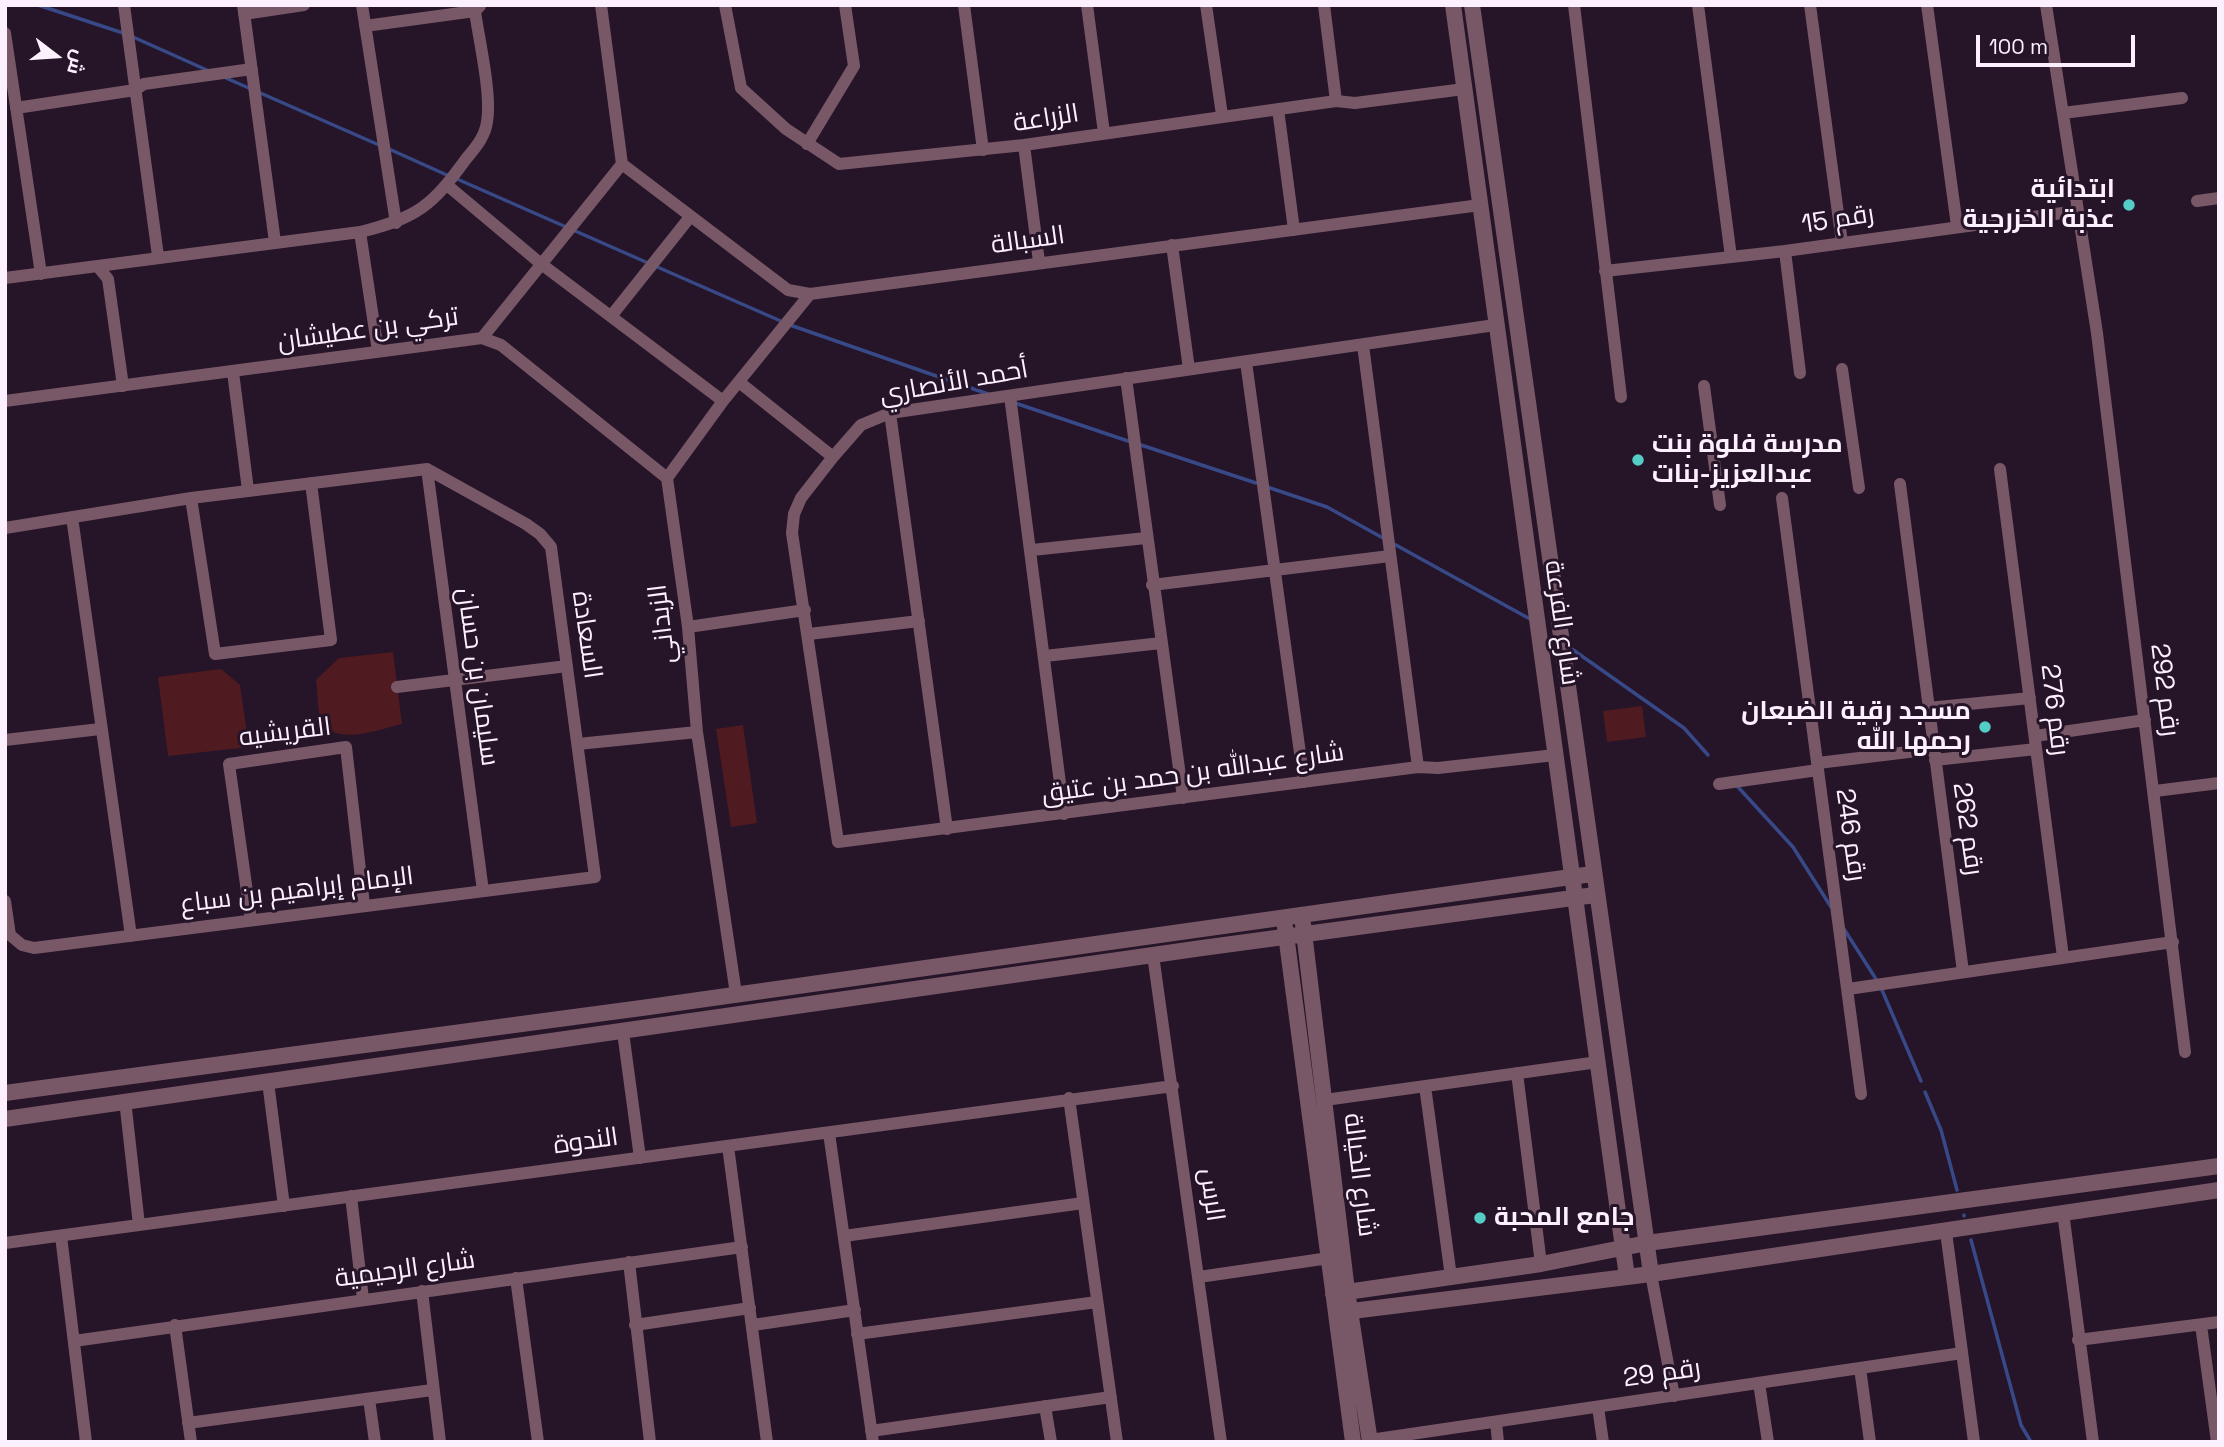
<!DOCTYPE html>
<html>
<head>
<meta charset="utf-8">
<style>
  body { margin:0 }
  #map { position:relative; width:2224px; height:1447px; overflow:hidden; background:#261429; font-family:"Space Grotesk",Cairo,sans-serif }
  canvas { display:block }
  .frame { position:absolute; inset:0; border:7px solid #fdf0fe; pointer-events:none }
  .north { position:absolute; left:21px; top:21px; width:70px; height:70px; -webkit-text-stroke:5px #261429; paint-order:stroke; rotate:107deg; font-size:19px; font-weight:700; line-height:28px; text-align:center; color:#fdf0fe }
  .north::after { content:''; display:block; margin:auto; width:24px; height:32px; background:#fdf0fe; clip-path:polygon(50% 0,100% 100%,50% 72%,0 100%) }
  .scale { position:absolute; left:1976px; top:35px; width:159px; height:32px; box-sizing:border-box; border:4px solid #fdf0fe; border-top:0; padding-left:9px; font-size:21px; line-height:24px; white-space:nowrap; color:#fdf0fe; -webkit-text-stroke:5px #261429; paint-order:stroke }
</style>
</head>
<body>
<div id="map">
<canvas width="2224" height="1447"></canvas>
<div class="frame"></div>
<div class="north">ش</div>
<div class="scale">100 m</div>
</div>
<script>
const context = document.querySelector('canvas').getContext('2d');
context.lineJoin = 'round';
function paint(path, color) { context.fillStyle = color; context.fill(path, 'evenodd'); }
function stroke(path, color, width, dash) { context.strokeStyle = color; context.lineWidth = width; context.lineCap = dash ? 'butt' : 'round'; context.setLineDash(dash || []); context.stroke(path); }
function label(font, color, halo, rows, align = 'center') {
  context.font = font + ' "Space Grotesk",Cairo,sans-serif'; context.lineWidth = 6; context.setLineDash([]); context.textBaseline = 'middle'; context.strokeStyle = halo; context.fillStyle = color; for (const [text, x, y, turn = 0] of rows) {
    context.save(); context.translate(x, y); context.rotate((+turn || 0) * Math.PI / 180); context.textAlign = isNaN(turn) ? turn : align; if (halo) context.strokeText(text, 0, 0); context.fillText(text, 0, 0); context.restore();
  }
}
const green = new Path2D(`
  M393 652 402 724C380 729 333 748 321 719 317 708 318 692 316 680L339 658Z
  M221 669 240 685 249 747 168 756 158 677Z
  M1642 706 1646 737 1607 742 1603 711Z
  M743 725 757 823 731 827 716 729Z`);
const stream = new Path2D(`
  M38 5 126 34
  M133 37 209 71
  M226 78 251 89
  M258 92 379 145
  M389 149 449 176
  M457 179 648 263
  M655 266 783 322
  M790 325 988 394
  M1015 403 1131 442
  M1138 444 1256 483
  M1267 487 1327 507 1383 538
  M1394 544 1530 619
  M1569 647 1684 728 1708 755
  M1738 787 1793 847 1831 907
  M1844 929 1876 979
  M1882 990 1921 1081
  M1925 1092 1941 1130 1957 1190
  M1964 1215V1216
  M1971 1240 2021 1425 2031 1442`);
const minor = new Path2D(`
  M124 5 158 256
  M243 5 275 242
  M362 5 396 223
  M725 5 741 88 786 129 839 164 1024 145 1336 101 1355 103 1464 89
  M964 5 983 150
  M1087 5 1104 133
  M1206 5 1222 115
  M1324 5 1336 101
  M1574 5 1621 397
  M1698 5 1731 257
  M1810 5 1842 243
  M1927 5 1957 226
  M2046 5 2097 333 2185 1052
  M244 14 304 5
  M365 26 475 11 480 6
  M5 33 41 274
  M16 108 135 90 144 84 252 69
  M1278 109 1294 230
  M2063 113 2182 98
  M807 144 854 66 845 5
  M1024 145 1039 262
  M622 164 788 290 810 294 1480 205
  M447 185 540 263 723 401
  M2197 201 2219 198
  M360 232 378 351
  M1172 245 1189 369
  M1785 251 1800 373
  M99 268 108 279 123 386
  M1605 271 1785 251 2077 211
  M5 278 360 232C417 218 432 206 466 159 475 148 485 137 487 122 492 93 478 36 474 5
  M612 315 690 217
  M1495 325 890 413 861 425 833 457 801 498 794 514 792 533 838 842 1418 767 1438 768 1555 755
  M482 338 501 345 667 478
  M1363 345 1418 767
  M1246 362 1304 782
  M1842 369 1859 488
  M233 372 248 490
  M1126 378 1183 798
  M739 382 833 457
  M1704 386 1720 505
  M1010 396 1064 814
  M5 401 482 338 622 164 601 5
  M890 413 947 829
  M427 469 483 891
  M2000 469 2063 957
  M1900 484 1963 972
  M191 498 215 654 331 640 311 483
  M1782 498 1861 1094
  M72 517 131 936
  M5 528 191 498 427 469
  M1032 550 1146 538
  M1152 585 1390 556
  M688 627 805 610
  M809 634 919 621
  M1045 656 1161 643
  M397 687 567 666
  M1928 708 2030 698
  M2035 736 2145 720
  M5 740 100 729
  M578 744 697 732
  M1935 760 2036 749
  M1818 763 1933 749
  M1719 784 1818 770
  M2155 791 2219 783
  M5 901 10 935 22 945 34 948 595 877 551 547 540 534 526 524 427 469
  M251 920 229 764 346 747 364 905
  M1153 955 1221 1442
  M1848 989 2173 942
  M736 994 697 732 688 627 667 478 723 401 810 294
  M623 1032 640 1158
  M1517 1073 1541 1264
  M268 1082 284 1206
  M1425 1086 1451 1277
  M1069 1098 1117 1442
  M125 1100 139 1225
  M1325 1100 1598 1062
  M829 1133 873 1442
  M728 1146 767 1442
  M351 1196 363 1299
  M2063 1212 2093 1442
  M1946 1232 1974 1442
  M61 1236 86 1442
  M844 1236 1083 1203
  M5 1243 1173 1086
  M629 1262 650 1442
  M1651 1274 1674 1396
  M1199 1277 1329 1258
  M516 1278 538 1442
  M422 1291 440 1442
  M175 1325 191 1442
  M635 1325 750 1308
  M753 1325 855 1310
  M2201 1325 2217 1442
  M857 1334 1097 1302
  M2078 1340 2219 1322
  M74 1341 742 1247
  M1860 1368 1870 1442
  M1759 1383 1768 1442
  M369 1399 375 1442
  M1045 1406 1051 1442
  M1598 1407 1603 1442
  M1496 1422 1498 1442
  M188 1423 432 1390
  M871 1431 1111 1397
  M1370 1440 1962 1353`);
const tertiary = new Path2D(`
  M1453 5 1627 1277
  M1472 5 1651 1274
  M1303 924 1347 1291 1370 1442
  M1285 927 1353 1442
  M5 1093 649 1007 1592 874
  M5 1119 1202 948 1595 895
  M1333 1294 1541 1264 1647 1243 2219 1166
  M1336 1313 1651 1274 2219 1190`);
const markers = [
  [2129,205,7,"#54cdc7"],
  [1638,460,7,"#54cdc7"],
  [1985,727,7,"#54cdc7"],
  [1480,1218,7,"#54cdc7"]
];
const streetNames = [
  ["الزراعة",1046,119,-9],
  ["رقم 15",1838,220,-9],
  ["السبالة",1028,241,-8],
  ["تركي بن عطيشان",368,330,-8],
  ["أحمد الأنصاري",954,383,-10],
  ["شارع الفرعة",1561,623,82],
  ["الزبداني",663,624,-97],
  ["السعادة",586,635,82],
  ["سليمان بن حسان",477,677,82],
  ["رقم 292",2164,690,83],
  ["رقم 276",2054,710,83],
  ["القريشيه",285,733,-7],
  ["شارع عبدالله بن حمد بن عتيق",1193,774,-8],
  ["رقم 262",1967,829,82],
  ["رقم 246",1850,835,82],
  ["الإمام إبراهيم بن سباع",297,891,-7],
  ["الندوة",586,1142,-8],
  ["شارع الخيالة",1359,1175,83],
  ["الرس",1211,1195,82],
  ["شارع الرحيمية",405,1270,-8],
  ["رقم 29",1662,1374,-8]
];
const poiNames = [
  ["ابتدائية",2115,190],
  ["عذبة الخزرجية",2115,220],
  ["مدرسة فلوة بنت",1652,445,"left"],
  ["عبدالعزيز-بنات",1652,475,"left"],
  ["مسجد رقية الضبعان",1971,712],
  ["رحمها الله",1971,742],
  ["جامع المحبة",1494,1218,"left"]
];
paint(green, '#501a21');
stroke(stream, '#384988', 3.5);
stroke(minor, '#785867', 12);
stroke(tertiary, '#785867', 16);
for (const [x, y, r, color] of markers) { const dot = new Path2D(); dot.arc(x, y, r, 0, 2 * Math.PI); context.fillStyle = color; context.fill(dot); stroke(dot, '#261429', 2.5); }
label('26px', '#fdf0fe', '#261429', streetNames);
label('bold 26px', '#fdf0fe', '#261429', poiNames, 'right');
</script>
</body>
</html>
